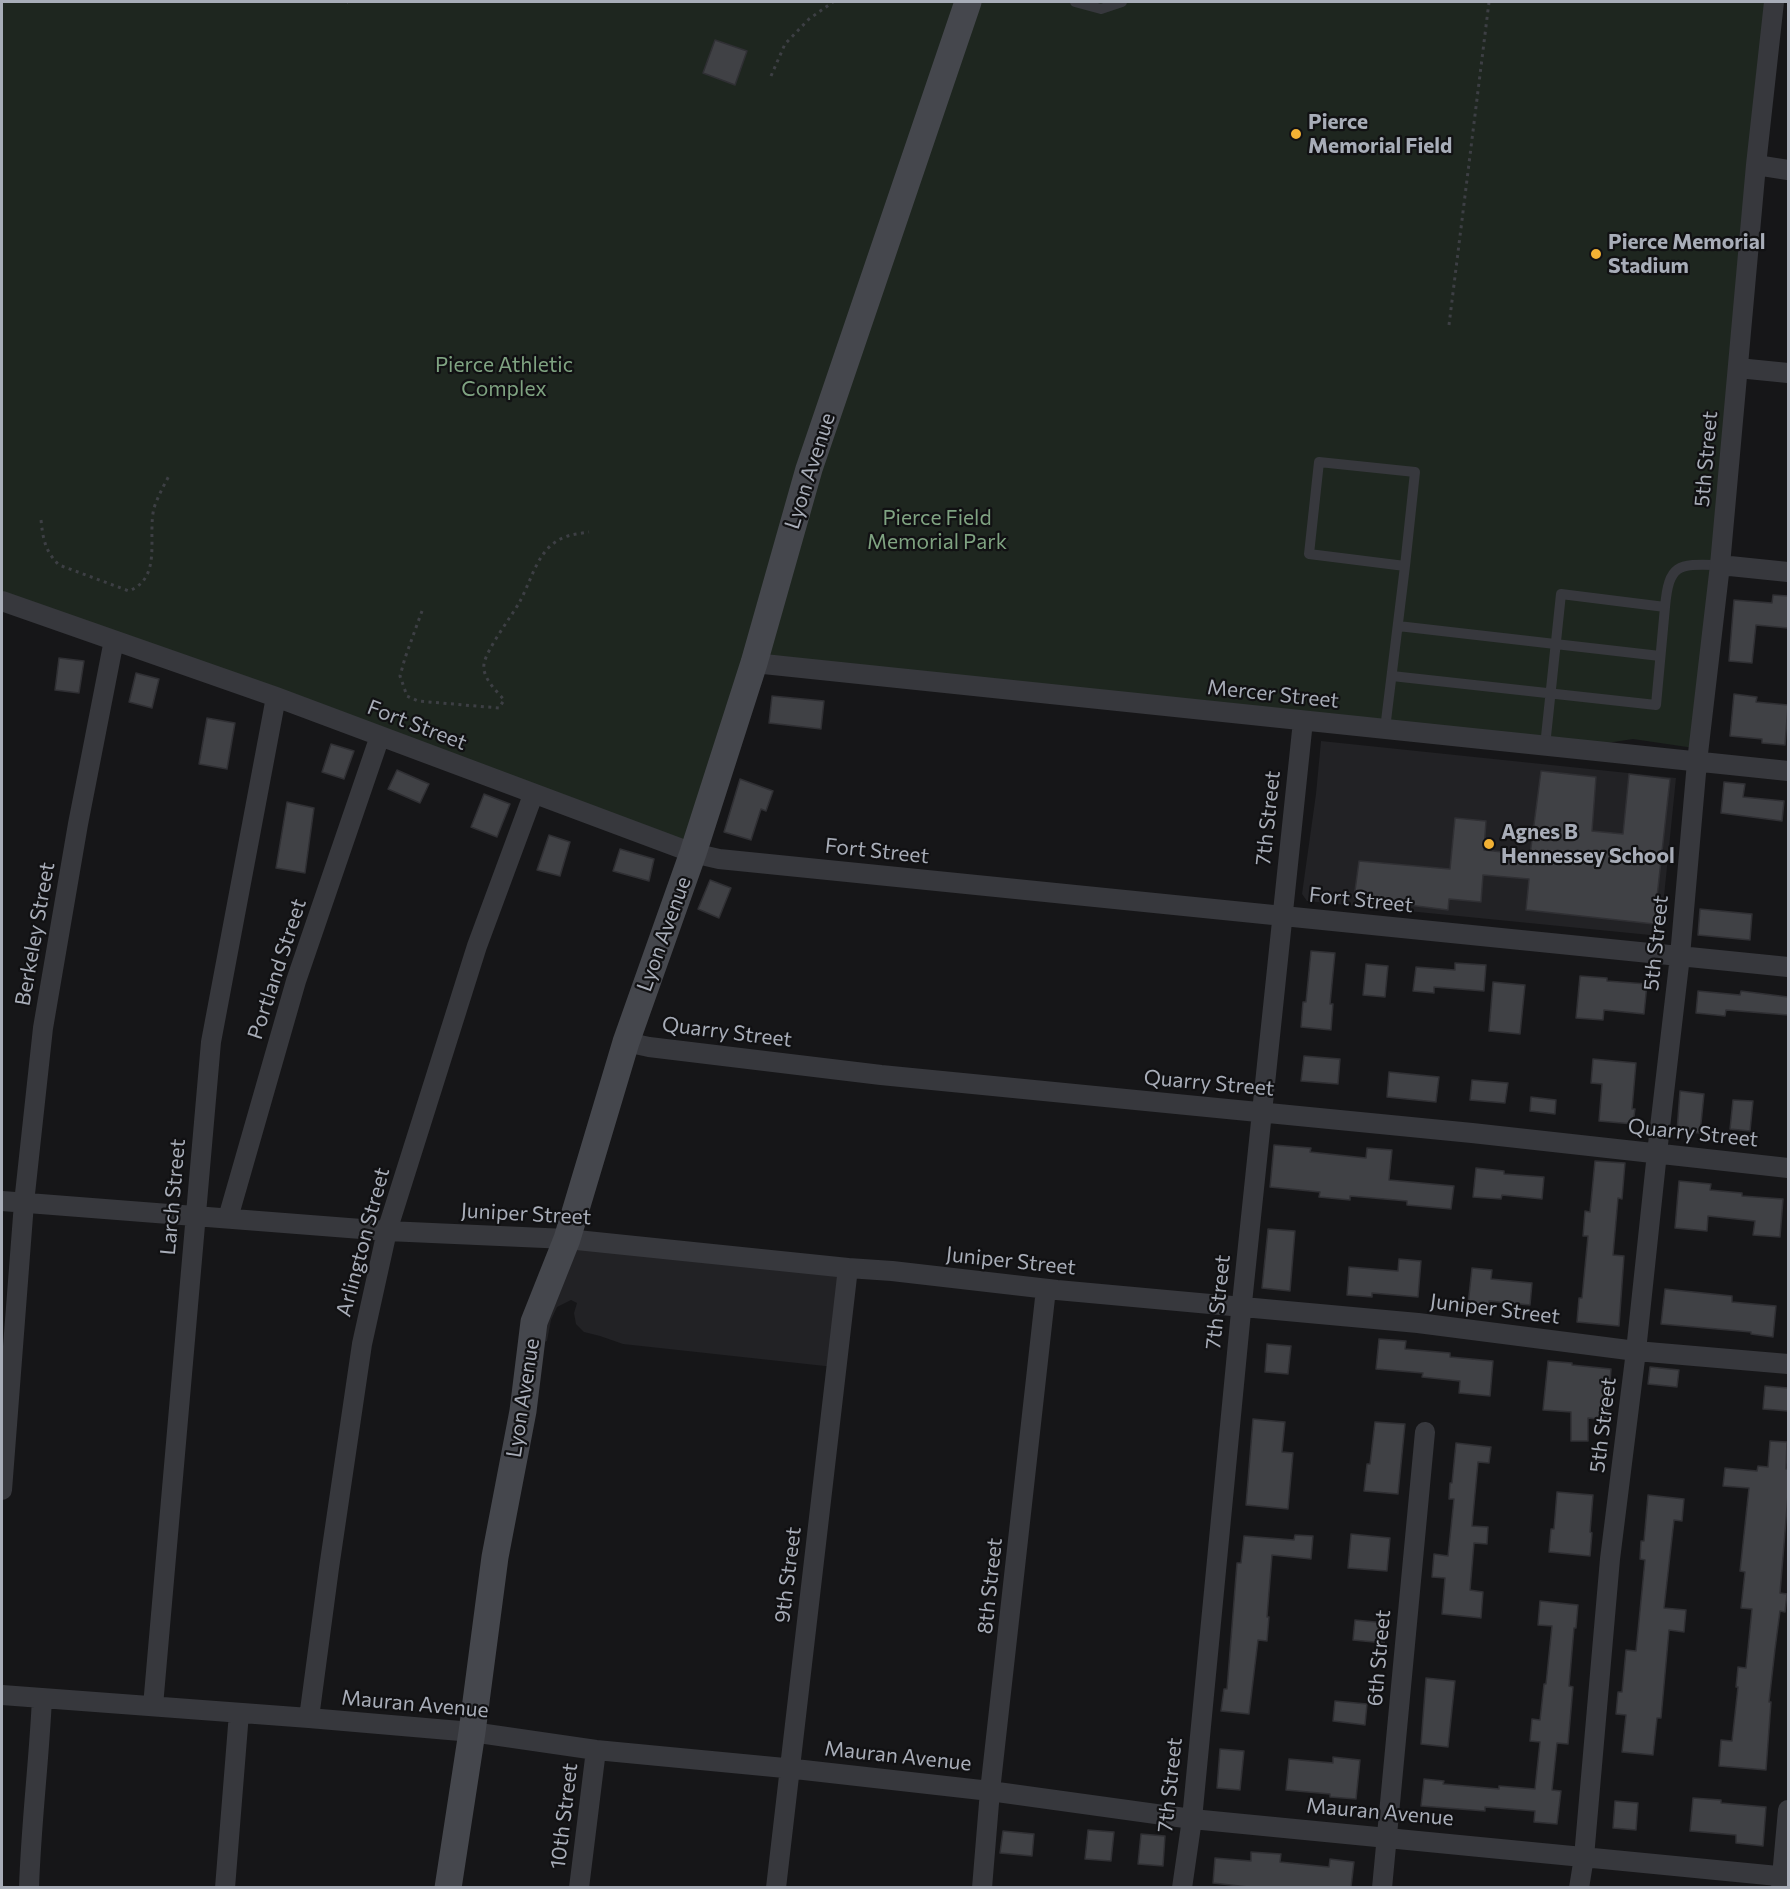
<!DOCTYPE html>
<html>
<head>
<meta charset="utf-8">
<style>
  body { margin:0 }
  #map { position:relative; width:1790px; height:1889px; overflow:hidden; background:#161618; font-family:Commissioner,sans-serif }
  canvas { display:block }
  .frame { position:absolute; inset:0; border:3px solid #a8adb8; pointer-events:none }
</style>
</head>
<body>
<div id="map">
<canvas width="1790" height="1889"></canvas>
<div class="frame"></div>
</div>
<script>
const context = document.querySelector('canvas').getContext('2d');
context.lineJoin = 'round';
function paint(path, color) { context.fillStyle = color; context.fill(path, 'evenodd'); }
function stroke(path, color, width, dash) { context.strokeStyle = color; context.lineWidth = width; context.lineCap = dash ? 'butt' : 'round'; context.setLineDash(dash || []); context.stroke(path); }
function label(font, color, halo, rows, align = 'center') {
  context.font = font + ' Commissioner,sans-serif'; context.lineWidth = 4.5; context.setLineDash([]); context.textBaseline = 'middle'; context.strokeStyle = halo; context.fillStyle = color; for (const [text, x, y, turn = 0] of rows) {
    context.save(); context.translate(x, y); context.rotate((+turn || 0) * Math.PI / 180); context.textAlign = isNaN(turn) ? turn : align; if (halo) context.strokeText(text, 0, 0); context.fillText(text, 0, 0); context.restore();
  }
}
const built = new Path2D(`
  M1321 741 1676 778 1660 936 1307 901 1302 894 1316 794Z
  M564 1239 844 1265 834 1367 623 1344 600 1336 584 1332 576 1324 574 1313 577 1303 571 1300 557 1307 551 1320 547 1341 541 1343Z`);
const green = new Path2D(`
  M2 2H1772L1694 748 1633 739 1607 743 768 660 690 844 2 601Z`);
const building = new Path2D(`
  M715 40 747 51 735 85 703 73Z
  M1773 595 1788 596V628L1756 625 1752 663 1729 661 1734 600 1772 603Z
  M59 658 84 661 79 693 55 690Z
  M136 673 159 679 152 708 129 702Z
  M1734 694 1757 697 1756 702 1788 705 1785 745 1762 743V739L1730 736Z
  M772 696 824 701 821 729 769 723Z
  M207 718 235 723 227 769 199 764Z
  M331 744 354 751 344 779 322 772Z
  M397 770 429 784 420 803 388 789Z
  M1541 771 1596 777 1592 831 1623 834 1629 774 1670 779 1654 924 1526 910 1529 879 1483 875 1481 902 1449 899 1448 910 1354 898 1359 861 1450 869 1455 818 1486 821 1484 850 1530 855Z
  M740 779 773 791 766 811 761 809 751 840 724 832Z
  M1724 782 1745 784 1743 797 1784 801 1782 821 1721 813Z
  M484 794 510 804 497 837 471 827Z
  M287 802 314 808 305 873 276 868Z
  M549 835 570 842 560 876 537 870Z
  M620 849 654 859 649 881 613 871Z
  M710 880 731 888 719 918 698 909Z
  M1700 909 1752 914 1750 940 1698 935Z
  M1311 951 1335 953 1330 1004H1333L1331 1030 1301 1027 1303 1002H1306Z
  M1455 963 1486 965 1484 991 1434 987V993L1413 991 1416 967 1455 970Z
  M1366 964 1388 966 1385 997 1363 995Z
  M1580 976 1607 978V981L1647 984 1644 1014 1604 1010 1603 1020 1576 1018Z
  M1493 982 1525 985 1520 1034 1489 1031Z
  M1698 991 1740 995 1741 991 1788 997V1015L1726 1010 1725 1016 1696 1013Z
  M1304 1056 1340 1059 1338 1084 1301 1081Z
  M1593 1059 1636 1063 1632 1109H1635L1633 1124 1599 1121 1602 1084 1591 1083Z
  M1389 1072 1439 1077 1436 1102 1387 1097Z
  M1472 1080 1508 1083 1505 1103 1470 1100Z
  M1680 1091 1704 1094 1700 1133 1677 1131Z
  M1531 1097 1556 1100 1555 1114 1530 1111Z
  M1733 1100 1753 1101 1750 1131 1730 1129Z
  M1274 1145 1311 1148 1310 1152 1366 1158 1367 1148 1392 1150 1389 1180 1454 1186 1451 1209 1407 1205V1201L1350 1196V1200L1319 1197 1320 1192 1270 1187Z
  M1595 1161 1625 1163 1622 1199 1618 1198 1613 1255 1624 1256 1619 1326 1577 1322 1579 1298H1582L1588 1236H1583L1585 1211 1590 1212Z
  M1476 1168 1504 1171V1174L1544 1177 1542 1199 1502 1195 1501 1199 1473 1197Z
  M1679 1181 1711 1184 1710 1190 1742 1193V1196L1783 1199 1780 1237 1753 1235 1755 1221 1708 1216 1707 1231 1675 1228Z
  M1268 1229 1295 1231 1290 1291 1262 1288Z
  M1399 1259 1421 1261 1418 1297 1372 1293V1297L1347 1295 1349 1267 1398 1271Z
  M1472 1268 1492 1270 1491 1279 1532 1283 1530 1305 1489 1301 1488 1307 1468 1305Z
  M1665 1289 1732 1296V1302L1776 1306 1773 1337 1751 1334V1332L1661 1324Z
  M1379 1339 1406 1341 1405 1349 1450 1353V1357L1493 1361 1490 1396 1459 1393 1460 1381 1422 1377 1423 1373 1376 1369Z
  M1267 1344 1291 1346 1288 1374 1265 1372Z
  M1548 1361 1572 1363V1365L1611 1369 1607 1420 1588 1418V1441H1571V1412L1543 1410Z
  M1650 1367 1679 1370 1677 1387 1648 1384Z
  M1765 1386 1788 1388V1411L1763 1409Z
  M1253 1419 1285 1422 1282 1452 1293 1453 1288 1509 1246 1505Z
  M1375 1422 1405 1424 1398 1494 1364 1491 1367 1464H1370Z
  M1770 1441 1787 1442 1786 1469H1788V1495L1780 1593 1787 1594 1785 1612 1780 1611 1775 1649 1769 1702H1771L1766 1770 1719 1766 1721 1740 1732 1741 1738 1687H1736L1738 1667 1746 1668 1752 1609 1741 1608 1745 1572 1740 1571 1749 1488 1723 1486 1725 1468 1757 1471 1758 1466 1768 1467Z
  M1456 1443 1491 1447 1489 1463 1478 1462 1472 1526 1488 1527 1487 1544 1474 1543 1470 1590 1483 1592 1481 1618 1442 1614 1445 1578 1432 1577 1434 1554 1448 1556 1454 1499H1449L1450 1483H1452Z
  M1557 1492 1593 1495 1590 1532 1592 1533 1590 1556 1549 1552 1551 1529H1554Z
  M1648 1495 1684 1499 1682 1521 1674 1520 1664 1608 1686 1610 1684 1632 1669 1630 1661 1718H1657L1653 1755 1622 1752 1626 1715 1616 1714 1618 1692H1622L1626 1650 1636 1651 1645 1560 1640 1559 1641 1541H1644Z
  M1351 1534 1390 1538 1387 1571 1348 1568Z
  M1295 1535 1313 1536 1311 1559 1272 1555 1267 1617H1269L1267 1641 1258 1640 1249 1714 1221 1711 1224 1689H1227L1237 1563H1241L1244 1536 1294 1540Z
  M1540 1601 1578 1605 1576 1628H1574L1569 1686 1573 1687 1568 1744 1557 1743 1552 1790 1561 1791 1557 1824 1534 1822 1535 1811 1485 1807V1811L1421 1806 1424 1779 1444 1781 1443 1784 1499 1789V1786L1535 1789 1540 1742 1530 1741 1532 1719 1540 1720 1544 1684H1546L1552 1626 1538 1625Z
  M1355 1620 1386 1623 1384 1643 1353 1640Z
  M1426 1678 1455 1681 1448 1747 1421 1744Z
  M1335 1701 1367 1704 1365 1725 1333 1721Z
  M1220 1749 1244 1751 1240 1790 1217 1788Z
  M1333 1757 1360 1760 1356 1799 1330 1797V1794L1286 1790 1289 1759 1333 1763Z
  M1693 1798 1721 1800V1803L1766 1807 1763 1846 1736 1843V1835L1690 1831Z
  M1615 1801 1638 1803 1636 1830 1613 1828Z
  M1088 1830 1114 1832 1111 1861 1085 1859Z
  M1003 1831 1034 1834 1032 1856 1000 1853Z
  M1141 1834 1165 1836 1163 1866 1138 1864Z
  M1251 1852 1281 1854 1280 1862 1329 1867 1330 1859 1354 1862 1351 1887H1248L1213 1883 1215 1858 1251 1861Z`);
const path = new Path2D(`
  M347 2H348
  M771 76 785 44 809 19 833 2
  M1449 325 1489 2
  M41 520C43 539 45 551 59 565L129 591C163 577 147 537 154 508 158 496 164 485 170 474
  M422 611 405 658 400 676 407 696 418 701 499 708 504 700C496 690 482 678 484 664 486 650 511 617 519 603 530 584 536 556 554 543 564 535 576 534 589 532`);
const lane = new Path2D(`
  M1075 2 1101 9 1122 2
  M1398 626 1660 656
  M1392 676 1656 705 1665 607
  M1385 729 1405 566 1309 554 1319 462 1415 472 1405 566
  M1545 746 1561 594 1665 607C1669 562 1679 564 1720 565`);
const street = new Path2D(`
  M1756 165 1788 170
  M1738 368 1788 373
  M1720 565 1788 572
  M2 601 276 697 693 853 719 859 1788 967
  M754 663 1788 771
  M626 1042 649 1047 881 1075 1472 1133 1788 1168
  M2 1201 387 1231 567 1239 848 1268 892 1271 1057 1290 1418 1323 1636 1351 1788 1364
  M228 1218 296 981 380 736
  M2 1490 24 1203 43 1028 78 824 114 640
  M2 1695 309 1718 472 1732 596 1750 795 1769 990 1791 1192 1819 1788 1877
  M153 1706 211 1042 276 697
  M309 1718 329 1568 362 1344 387 1231 477 946 533 795
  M29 1888C31 1824 39 1762 42 1698
  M225 1888 239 1713
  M579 1888 596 1750
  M776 1888 848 1268
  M982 1888 990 1791 1046 1289
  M1182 1888 1192 1819 1240 1322 1303 721
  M1382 1888 1425 1432
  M1579 1888 1584 1857 1610 1559 1636 1351 1657 1153 1680 956 1697 762 1720 565 1756 165 1774 2
  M1781 1888 1788 1810`);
const secondary = new Path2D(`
  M448 1888 472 1732 495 1557 523 1411 534 1322 567 1239 626 1042 693 853 754 663 809 469 968 2`);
const markers = [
  [1296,134,6,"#f2b134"],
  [1596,254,6,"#f2b134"],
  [1489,844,6,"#f2b134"]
];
const poiNames = [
  ["Pierce",1308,122],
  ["Memorial Field",1308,146],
  ["Pierce Memorial",1608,242],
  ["Stadium",1608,266],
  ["Agnes B",1501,832],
  ["Hennessey School",1501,856]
];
const parkNames = [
  ["Pierce Athletic",504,365],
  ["Complex",504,389],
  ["Pierce Field",937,518],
  ["Memorial Park",937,542]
];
const streetNames = [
  ["5th Street",1706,459,-85],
  ["Lyon Avenue",810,471,-72],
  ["Mercer Street",1273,694,6],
  ["Fort Street",417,725,21],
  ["7th Street",1268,818,-84],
  ["Fort Street",877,851,6],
  ["Fort Street",1361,900,6],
  ["Berkeley Street",35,934,-80],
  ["Lyon Avenue",664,934,-70],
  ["5th Street",1656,943,-84],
  ["Portland Street",277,969,-72],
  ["Quarry Street",727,1032,7],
  ["Quarry Street",1209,1083,5],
  ["Quarry Street",1693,1133,6],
  ["Larch Street",173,1197,-85],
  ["Juniper Street",526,1214,3],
  ["Arlington Street",363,1242,-75],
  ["Juniper Street",1011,1261,6],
  ["7th Street",1218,1302,-84],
  ["Juniper Street",1495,1309,7],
  ["Lyon Avenue",523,1398,-81],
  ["5th Street",1603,1425,-83],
  ["9th Street",788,1575,-83],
  ["8th Street",990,1586,-84],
  ["6th Street",1379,1658,-85],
  ["Mauran Avenue",415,1704,5],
  ["Mauran Avenue",898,1756,6],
  ["7th Street",1170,1785,-84],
  ["Mauran Avenue",1380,1812,5],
  ["10th Street",564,1816,-83]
];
paint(built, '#222225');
paint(green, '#1e261f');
paint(building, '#404145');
stroke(building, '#303034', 1.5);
stroke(path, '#3d3f44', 3, [3, 4.5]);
stroke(lane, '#37383d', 10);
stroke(street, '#37383d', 20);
stroke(secondary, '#45474d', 27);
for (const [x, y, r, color] of markers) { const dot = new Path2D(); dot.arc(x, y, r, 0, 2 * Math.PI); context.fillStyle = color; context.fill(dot); stroke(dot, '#111113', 2); }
label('bold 21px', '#a8adb8', '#111113', poiNames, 'left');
label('21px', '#7fa381', '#111113', parkNames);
label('21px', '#a8adb8', '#111113', streetNames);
</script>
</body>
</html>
